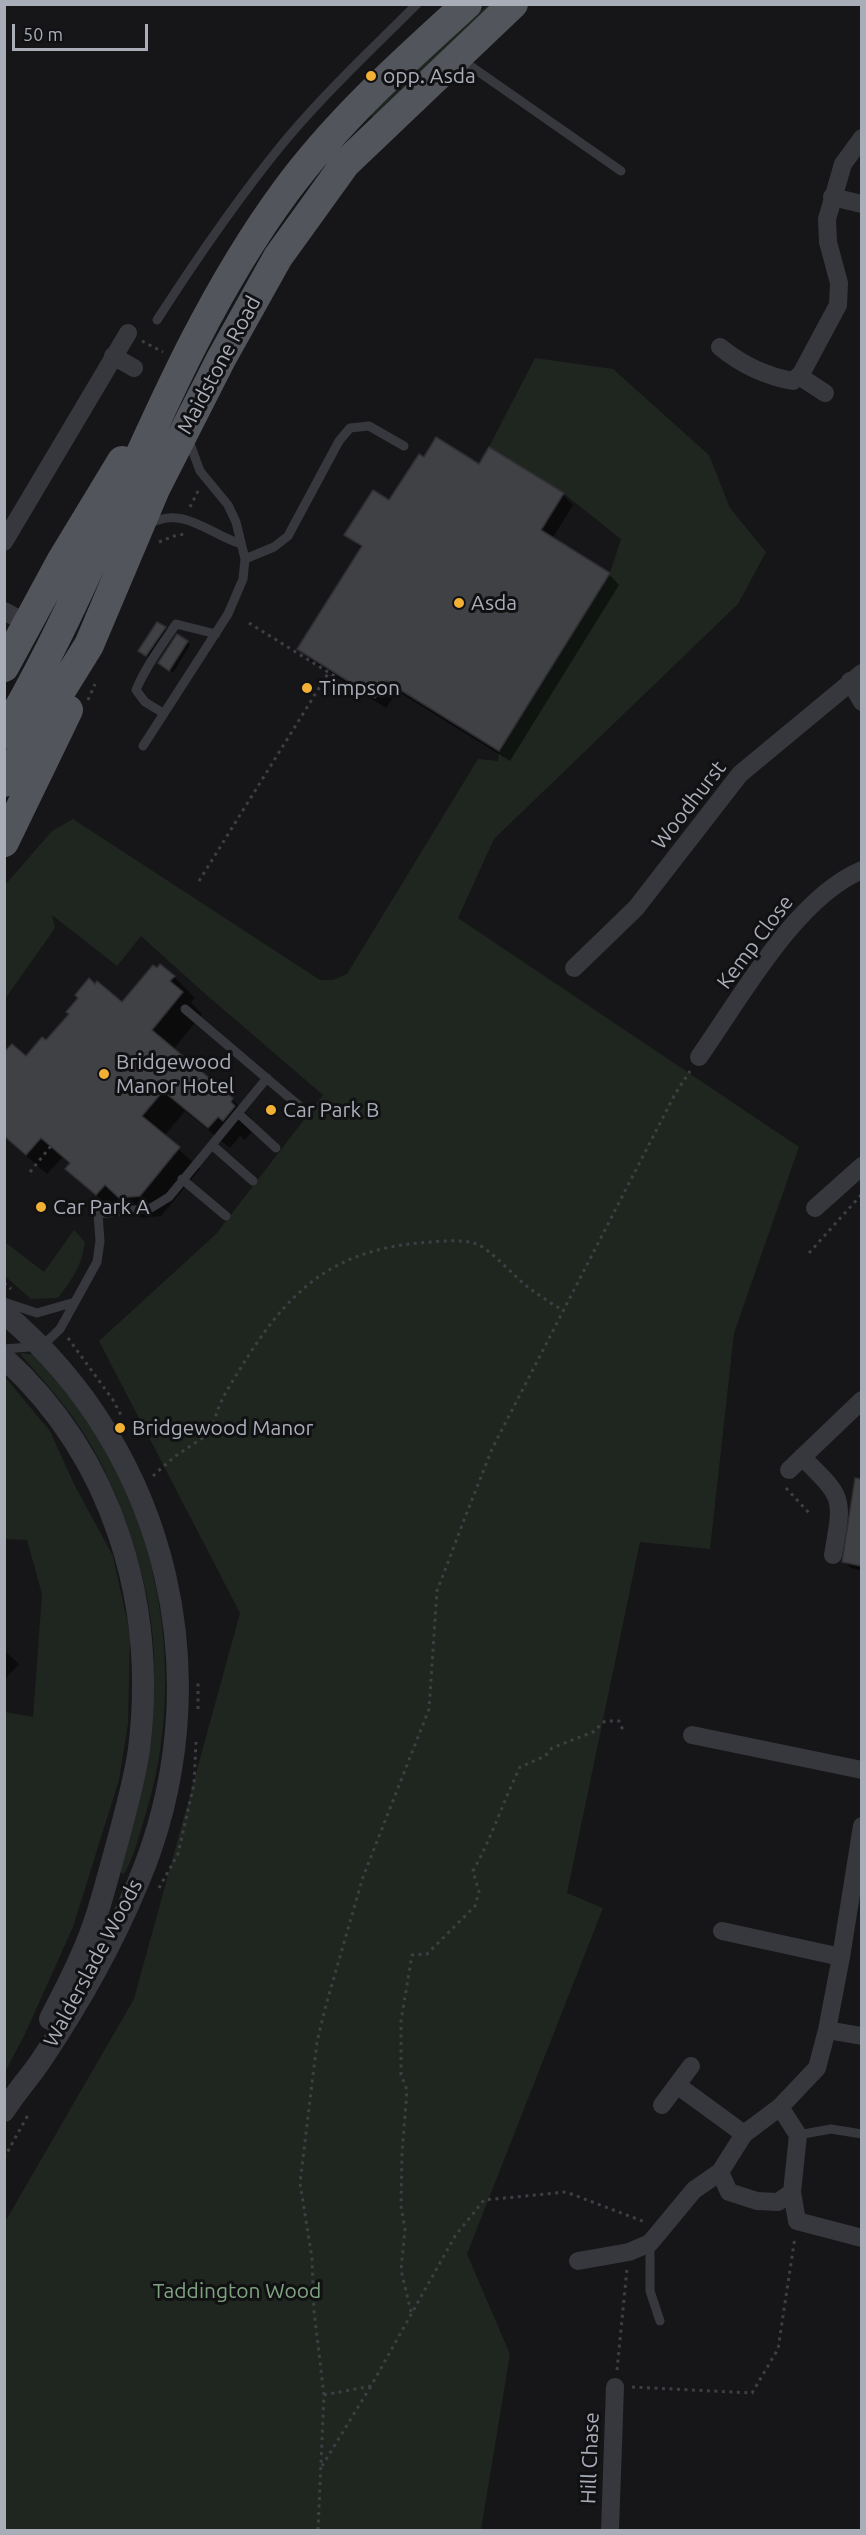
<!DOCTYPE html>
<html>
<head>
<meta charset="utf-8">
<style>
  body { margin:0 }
  #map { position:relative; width:866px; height:2535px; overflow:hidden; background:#161618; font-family:Ubuntu,sans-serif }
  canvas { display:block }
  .frame { position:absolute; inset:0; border:6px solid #a8adb8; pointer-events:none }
  .scale { position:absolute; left:12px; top:24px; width:136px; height:27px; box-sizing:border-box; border:3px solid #a8adb8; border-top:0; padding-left:8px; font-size:18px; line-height:21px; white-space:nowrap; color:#a8adb8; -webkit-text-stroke:4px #111113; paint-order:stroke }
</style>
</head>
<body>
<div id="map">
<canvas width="866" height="2535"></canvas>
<div class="frame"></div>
<div class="scale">50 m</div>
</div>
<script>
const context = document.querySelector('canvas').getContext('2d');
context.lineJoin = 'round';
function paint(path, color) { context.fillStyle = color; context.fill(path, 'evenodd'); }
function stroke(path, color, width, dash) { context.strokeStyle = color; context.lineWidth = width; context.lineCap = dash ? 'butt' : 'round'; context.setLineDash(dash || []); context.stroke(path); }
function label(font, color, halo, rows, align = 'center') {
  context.font = font + ' Ubuntu,sans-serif'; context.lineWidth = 6; context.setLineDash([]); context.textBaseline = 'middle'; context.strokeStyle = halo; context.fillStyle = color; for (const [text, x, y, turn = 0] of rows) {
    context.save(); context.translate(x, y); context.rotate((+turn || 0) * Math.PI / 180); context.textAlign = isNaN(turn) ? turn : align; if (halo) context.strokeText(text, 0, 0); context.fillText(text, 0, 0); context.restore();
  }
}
const green = new Path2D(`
  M487 5H503L377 120 368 113Z
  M535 358 613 369 709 455 730 508 766 552 738 604 494 839 458 918 799 1147 734 1333 710 1549 640 1542 567 1893 603 1908 467 2254 510 2354 481 2530H5V2222L134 1999 240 1613 99 1341 216 1234 323 1095 202 991 141 936 117 966 52 915 55 928 5 999V885L52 831 73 819 320 980H333L347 974 478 759 498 761 499 751 610 573 621 539 563 493 489 447Z
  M74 1230 85 1242C82 1265 72 1280 58 1298L31 1299 5 1276V1242L44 1272Z
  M22 1353 36 1355C153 1476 196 1663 143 1823 138 1840 133 1858 124 1874L120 1872C131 1813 146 1753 153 1693 162 1612 126 1497 81 1429 64 1403 42 1379 21 1355Z
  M5 1377 50 1431 74 1484 113 1556 130 1634 128 1724 119 1780 73 1927 24 2036 5 2072V1712L33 1717 42 1594 27 1540 5 1539Z`);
const shadow = new Path2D(`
  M424 459 479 466 563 495 573 505 552 539 609 574 619 585 510 761 397 691 386 708 310 660 299 649 362 549 346 535 390 502Z
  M165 628 168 631 150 658 143 654Z
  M187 642 190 645 173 673 163 666Z
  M174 977 195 998 191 1002 202 1014 173 1050 232 1099 253 1120 251 1124 255 1128 245 1140 240 1136 230 1148 185 1111 164 1136 200 1169 161 1216 141 1218 127 1205 118 1215 67 1169 71 1165 62 1158 47 1174 4 1137V1054L26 1058 46 1043Z
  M853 1497 862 1499V1571L851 1568 844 1561Z
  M4 1650 19 1664 4 1680Z`);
const building = new Path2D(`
  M436 437 479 464 489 447 564 493 541 530 610 573 499 751 386 681 375 698 297 649 362 546 344 535 373 490 389 500 419 454 424 457Z
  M157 622 166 627 146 656 138 651Z
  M177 634 188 641 169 671 158 663Z
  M160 964 175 976 170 981 183 992 152 1030 233 1098 231 1102 235 1106 223 1121 218 1117 208 1128 163 1091 142 1116 180 1147 140 1196 119 1198 105 1185 96 1195 65 1169 70 1163 41 1138 26 1155 4 1136V1052L12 1044 26 1056 42 1037 46 1040 69 1014 66 1012 78 998 75 995 89 978 95 984 97 981 122 1002 153 965 157 968Z
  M855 1478 861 1479V1566L842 1562Z`);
const path = new Path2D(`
  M142 341 163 352
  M190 507 199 489
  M159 542 174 536 185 534
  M249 623 336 677 337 675
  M88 700 95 684
  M199 881 329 672
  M30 1172 51 1146
  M809 1253 862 1194
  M4 1283 11 1289
  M68 1338 113 1400 122 1417
  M153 1476 174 1457 213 1431C215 1407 228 1389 240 1369 286 1294 328 1252 418 1243 437 1242 458 1238 477 1244 490 1249 517 1279 529 1288 540 1296 552 1304 564 1311
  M786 1488 811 1515
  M198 1709V1680
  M159 1888 178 1854 194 1784 196 1742
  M4 2158 28 2115
  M411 2312 401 2270 405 2229 401 2206 402 2153 407 2090 401 2075V2021L412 1955 427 1954 475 1906 479 1892 473 1871C492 1837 503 1802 520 1767L545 1756 552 1748 593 1732 605 1721H619L623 1730
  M617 2370 627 2269
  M632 2387 752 2393 778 2349 795 2237
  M324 2395 371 2386 455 2236 484 2200 566 2192 645 2222
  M322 2466 371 2386
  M318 2530 324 2395 314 2311 312 2258 300 2183 317 2042 326 2005 363 1877 429 1709 437 1591 464 1520 492 1449 675 1094 690 1071`);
const service = new Path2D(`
  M462 57 469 65 621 171
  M157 320C197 258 238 198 284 142 325 93 372 49 417 4
  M149 524C183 505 209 534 241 544
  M245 559 274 547 288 536 339 441 350 428 369 426 404 446
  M163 713 145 702 136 690C146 666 162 645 176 624L216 634
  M143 746 228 614 243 579 245 559 236 522 228 505 200 471 189 441
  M185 1009 304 1110
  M239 1114 276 1148
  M212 1145 253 1181
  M182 1179 226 1216
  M4 1302 37 1313 75 1302
  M4 1349 42 1346 60 1329 97 1262 100 1241 98 1214 151 1208 169 1197 267 1078
  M798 2135 831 2129 862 2134
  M650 2243V2291L660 2321`);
const minor = new Path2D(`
  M832 197 862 204
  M720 347C742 365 765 376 793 381L801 374 838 305 839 283 828 242 827 219 843 164 862 138
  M113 356 134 368
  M799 376 825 393
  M4 542 128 333
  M4 611 28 624
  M850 681 862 702
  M574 968 636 908 740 774 862 673
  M699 1057C740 999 795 898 862 870
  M815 1208 862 1166
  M802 1457C845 1499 843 1497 833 1555
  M789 1470 862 1400
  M692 1735 862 1770
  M722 1931 841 1957
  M827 2030 862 2036
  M677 2085 744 2134
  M662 2105 691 2066
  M780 2107 798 2135 792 2192 797 2221 862 2238
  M720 2172 729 2192 757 2201 778 2202 792 2192
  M578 2261 629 2252 650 2243 694 2190 720 2172 744 2134 780 2107 817 2068 827 2030 841 1957 862 1826
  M610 2530 615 2387`);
const tertiary = new Path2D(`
  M4 1313C171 1453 223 1685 137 1885 112 1945 78 2005 42 2059 30 2077 16 2092 4 2111
  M4 1358C114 1458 157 1604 139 1749 134 1784 124 1817 115 1851 105 1887 96 1924 80 1958 71 1979 60 1999 50 2019`);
const primary = new Path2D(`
  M4 667 62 560 122 461
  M4 734C108 559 164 357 285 192 337 121 402 63 467 4
  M4 782 89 645 155 489 221 359 278 257 345 164 513 4
  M4 842 68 710`);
const markers = [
  [371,76,6,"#f2b134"],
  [459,603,6,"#f2b134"],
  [307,688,6,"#f2b134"],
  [104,1074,6,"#f2b134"],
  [271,1110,6,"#f2b134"],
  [41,1207,6,"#f2b134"],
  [120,1428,6,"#f2b134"]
];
const poiNames = [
  ["opp. Asda",383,76],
  ["Asda",471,603],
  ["Timpson",319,688],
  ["Bridgewood",116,1062],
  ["Manor Hotel",116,1086],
  ["Car Park B",283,1110],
  ["Car Park A",53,1207],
  ["Bridgewood Manor",132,1428]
];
const streetNames = [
  ["Maidstone Road",219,365,-62],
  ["Woodhurst",689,805,-52],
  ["Kemp Close",755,942,-53],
  ["Walderslade Woods",93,1963,-62],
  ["Hill Chase",590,2458,-88]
];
const parkNames = [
  ["Taddington Wood",237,2291]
];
paint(green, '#1e261f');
paint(shadow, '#0007');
paint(building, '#404145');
stroke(building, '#303034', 1.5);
stroke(path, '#3d3f44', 3, [3, 4.5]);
stroke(service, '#37383d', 9);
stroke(minor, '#37383d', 18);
stroke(tertiary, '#37383d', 22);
stroke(primary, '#53555c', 30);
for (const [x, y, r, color] of markers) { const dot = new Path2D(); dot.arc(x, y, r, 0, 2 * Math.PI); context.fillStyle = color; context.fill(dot); stroke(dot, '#111113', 2); }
label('21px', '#a8adb8', '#111113', poiNames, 'left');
label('21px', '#a8adb8', '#111113', streetNames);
label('21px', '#7fa381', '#111113', parkNames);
</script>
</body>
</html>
